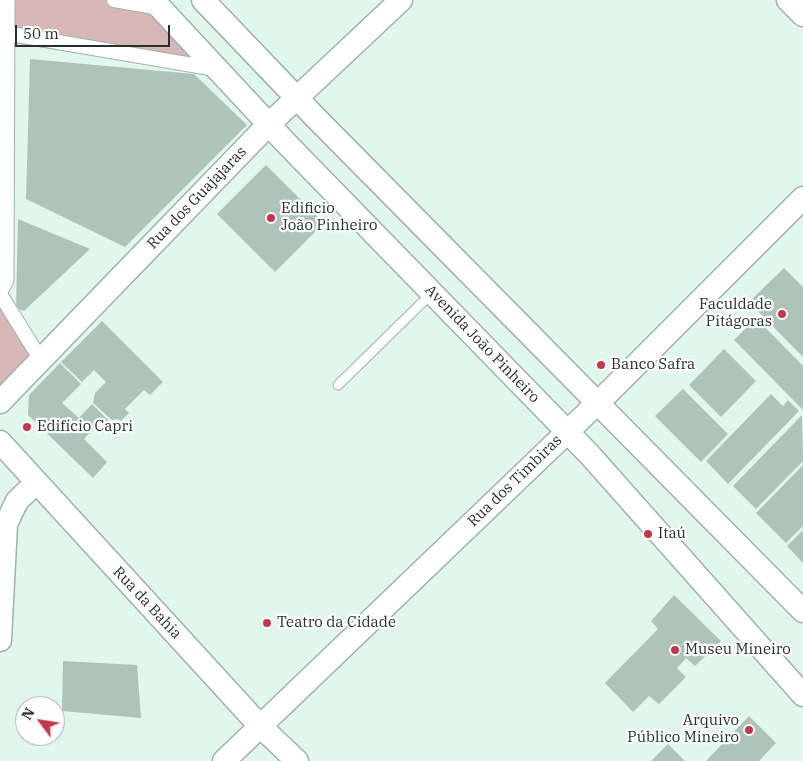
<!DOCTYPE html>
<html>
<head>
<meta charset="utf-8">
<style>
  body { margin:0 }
  #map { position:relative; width:803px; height:761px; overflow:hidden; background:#e1f7ee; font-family:"IBM Plex Serif",serif }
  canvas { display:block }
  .north { position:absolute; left:15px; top:696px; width:50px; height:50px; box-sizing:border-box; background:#fefefe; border:1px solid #a8acaa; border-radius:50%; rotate:301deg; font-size:14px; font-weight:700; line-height:20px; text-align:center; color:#28302d }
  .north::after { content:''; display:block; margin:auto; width:18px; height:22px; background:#c6364b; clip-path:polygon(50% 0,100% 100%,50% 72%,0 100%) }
  .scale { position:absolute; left:15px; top:25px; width:155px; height:22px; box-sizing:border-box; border:2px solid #28302d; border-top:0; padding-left:6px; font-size:15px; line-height:18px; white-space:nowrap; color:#28302d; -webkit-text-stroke:4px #fefefe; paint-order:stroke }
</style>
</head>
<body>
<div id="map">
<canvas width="803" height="761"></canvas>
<div class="north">N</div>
<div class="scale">50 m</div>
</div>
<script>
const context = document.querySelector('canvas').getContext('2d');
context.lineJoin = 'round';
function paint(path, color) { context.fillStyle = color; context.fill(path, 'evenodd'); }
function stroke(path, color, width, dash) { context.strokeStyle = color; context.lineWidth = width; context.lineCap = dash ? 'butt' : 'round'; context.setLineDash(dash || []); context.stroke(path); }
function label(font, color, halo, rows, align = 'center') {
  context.font = font + ' "IBM Plex Serif",serif'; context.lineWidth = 4.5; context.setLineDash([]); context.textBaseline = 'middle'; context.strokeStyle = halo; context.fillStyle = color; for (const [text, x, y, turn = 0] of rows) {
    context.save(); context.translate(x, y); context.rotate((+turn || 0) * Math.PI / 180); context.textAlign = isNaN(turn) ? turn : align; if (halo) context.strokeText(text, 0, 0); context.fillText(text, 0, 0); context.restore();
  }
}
const green = new Path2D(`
  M0 0H151L225 76 5 42Z
  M0 292 42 357 0 401Z`);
const building = new Path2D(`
  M30 59 194 74 247 125 125 247 26 199Z
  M266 165 324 223 275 272 217 214Z
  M18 219 90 249 24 311 16 308Z
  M784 268 803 287V357L749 302Z
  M756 318 803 366V410L734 340Z
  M102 321 163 382 150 395 144 390 125 409 129 413 121 421 118 419 112 420 93 403 95 393 106 382 94 370 82 382 61 362Z
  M724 349 756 381 721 417 689 385Z
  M60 363 81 384 62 403 79 418 92 404 109 421 105 426 100 422 84 439 107 462 93 478 28 415 29 395Z
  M683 389 728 434 701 462 655 416Z
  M771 394 783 406 788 400 799 411 728 484 706 461Z
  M802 415 803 461 756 509 733 486Z
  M803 465V526L786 543 756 513Z
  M803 530V563L787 546Z
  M674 595 721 641 695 666 686 658 677 668 686 677 659 704 649 696 633 712 605 683 658 629 651 621Z
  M63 661 137 665 141 718 62 711Z
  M749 716 776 743 759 761H706Z
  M668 744 685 761H651Z`);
const service = new Path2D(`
  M338 385 432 293`);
const pedestrian = new Path2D(`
  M114 0 160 8
  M5 33 216 69
  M0 294 41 360`);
const minor = new Path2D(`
  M0 287 4 280 5 0`);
const tertiary = new Path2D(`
  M153 0 286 143 589 454 803 695
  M203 0 314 116 803 611
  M788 0 803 15
  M0 402 268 125 401 0
  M0 442 260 726 297 761
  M0 640 6 524 17 501 36 483
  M224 761 612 389 803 198`);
const markers = [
  [271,218,5,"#c6364b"],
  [782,314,5,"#c6364b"],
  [601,365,5,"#c6364b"],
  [27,427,5,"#c6364b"],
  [648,534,5,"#c6364b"],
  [267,623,5,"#c6364b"],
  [675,650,5,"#c6364b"],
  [749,730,5,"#c6364b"]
];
const streetNames = [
  ["Rua dos Guajajaras",197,198,-46],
  ["Avenida João Pinheiro",482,344,46],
  ["Rua dos Timbiras",515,481,-44],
  ["Rua da Bahia",147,603,47]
];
const poiNames = [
  ["Edificio",281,209],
  ["João Pinheiro",281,226],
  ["Faculdade",772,305,"right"],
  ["Pitágoras",772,322,"right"],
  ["Banco Safra",611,365],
  ["Edifício Capri",37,427],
  ["Itaú",658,534],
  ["Teatro da Cidade",277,623],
  ["Museu Mineiro",685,650],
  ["Arquivo",739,721,"right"],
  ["Público Mineiro",739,738,"right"]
];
paint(green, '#d7b7b8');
paint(building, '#aec4bb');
stroke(service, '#9eb3aa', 11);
stroke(pedestrian, '#9eb3aa', 16);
stroke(minor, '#9eb3aa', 21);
stroke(tertiary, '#9eb3aa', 25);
stroke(service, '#fff', 9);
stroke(pedestrian, '#fff', 14);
stroke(minor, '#fff', 19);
stroke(tertiary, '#fff', 22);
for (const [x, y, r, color] of markers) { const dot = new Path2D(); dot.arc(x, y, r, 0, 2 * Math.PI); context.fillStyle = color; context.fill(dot); stroke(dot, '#fefefe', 2); }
label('15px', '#28302d', '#fefefe', streetNames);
label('15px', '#28302d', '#fefefe', poiNames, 'left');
</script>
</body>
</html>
